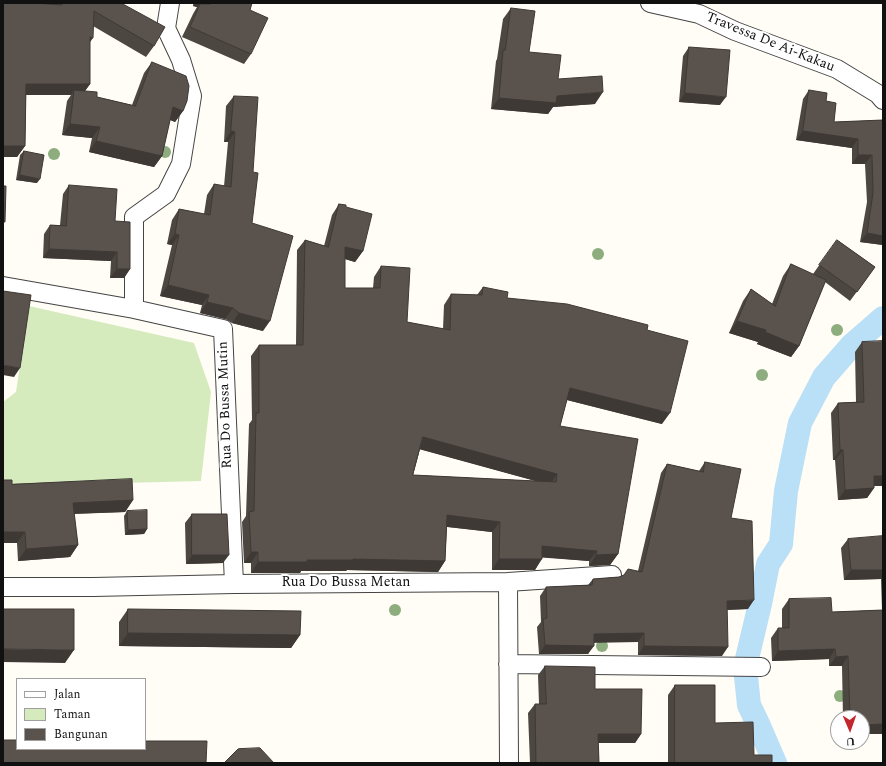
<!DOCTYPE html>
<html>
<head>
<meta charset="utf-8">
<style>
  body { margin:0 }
  #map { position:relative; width:886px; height:766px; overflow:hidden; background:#fffdf5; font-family:Spectral,serif }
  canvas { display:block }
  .frame { position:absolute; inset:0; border:4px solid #111; pointer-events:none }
  .legend { position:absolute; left:16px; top:678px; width:130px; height:72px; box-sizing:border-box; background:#fff; border:1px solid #a0a0a0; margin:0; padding:5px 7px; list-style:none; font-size:12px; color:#111 }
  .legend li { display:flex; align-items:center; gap:8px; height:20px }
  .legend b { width:20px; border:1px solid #a0a0a0 }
  .north { position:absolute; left:830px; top:710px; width:40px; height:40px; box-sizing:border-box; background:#fff; border:1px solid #a0a0a0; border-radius:50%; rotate:178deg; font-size:11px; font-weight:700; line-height:16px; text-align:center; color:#111 }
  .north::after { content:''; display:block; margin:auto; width:14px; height:18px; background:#c4262e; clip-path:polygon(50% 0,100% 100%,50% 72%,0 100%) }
</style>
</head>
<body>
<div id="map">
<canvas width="886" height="766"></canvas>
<div class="frame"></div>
<ul class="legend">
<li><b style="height:5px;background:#fff"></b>Jalan</li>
<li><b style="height:11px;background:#d5ebbd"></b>Taman</li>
<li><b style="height:11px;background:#5a524d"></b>Bangunan</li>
</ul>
<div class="north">U</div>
</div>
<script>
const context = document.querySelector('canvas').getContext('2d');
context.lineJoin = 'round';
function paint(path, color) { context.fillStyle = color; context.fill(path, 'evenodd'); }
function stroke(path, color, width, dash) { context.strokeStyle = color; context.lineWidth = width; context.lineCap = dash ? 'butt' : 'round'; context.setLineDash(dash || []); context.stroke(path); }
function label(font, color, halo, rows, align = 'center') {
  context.font = font + ' Spectral,serif'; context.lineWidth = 4; context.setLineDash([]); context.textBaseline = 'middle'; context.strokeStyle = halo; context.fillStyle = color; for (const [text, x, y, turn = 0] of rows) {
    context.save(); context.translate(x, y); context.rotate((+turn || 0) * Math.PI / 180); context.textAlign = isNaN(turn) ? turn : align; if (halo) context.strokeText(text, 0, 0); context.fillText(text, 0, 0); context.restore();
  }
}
const green = new Path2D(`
  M29 306 194 343 211 392 201 481 3 486V402L16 392Z`);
const canal = new Path2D(`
  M775 763 759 726 749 705 745 667 760 604 768 564 781 544 786 491 800 423 824 377 852 345 883 318`);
const minor = new Path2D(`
  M650 3 699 14 735 31 837 69 878 94 883 100
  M3 286 134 309 223 329 234 584
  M134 309V217L166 194 181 164 192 96 181 60 166 28 170 3
  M508 582 612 575
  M3 587H93L234 584 508 582 509 763
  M508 664 761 667`);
const trees = [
  [165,152],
  [54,154],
  [598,254],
  [837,330],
  [762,375],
  [395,610],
  [602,646],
  [840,696]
];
const wall = new Path2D(`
  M3 3 57 4 58 3H121L154 46 146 57 93 26 90 42V84L85 91 97 97 132 105 144 73 152 62 183 111 175 122 170 120 162 156 154 167 89 152 92 138 62 135 67 101 71 95H26L25 146 17 157H3Z
  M194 3H252L250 10 251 54 244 64 182 37 193 14 197 7 193 6Z
  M511 8 529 52 558 79 595 104 553 107 548 114 491 109 496 61 497 59 503 19Z
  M689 47 720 105 679 102 683 56Z
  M809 90 826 101 834 122 883 120V245L860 242 867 202 865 164H852V148L796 140 803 99Z
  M234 96 253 172 252 223 263 331 232 323 225 319 200 313 202 305 160 296 172 245 167 244 172 220 179 209 204 214 207 195 214 184 224 186 228 142H224L226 106Z
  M24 151 37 183 16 180 20 155Z
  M69 185 115 221 130 269 124 278H110L111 261 43 258 44 234 50 225H60L63 194Z
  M339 204 346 207 363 251 355 262 345 259V288H373L374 277 381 266 407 322 443 329 444 305 451 294 477 295 483 287 507 298 647 330 662 424 567 400 560 426 618 554 610 565 589 566V561L542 557 535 570H492V532L447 527 445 561 438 572 347 570 346 571H301L300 573H251V563H244L242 522 246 516 249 424 252 420 251 356 259 345H296L297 250 305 240 324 246 332 215ZM420 449 536 481 413 475Z
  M837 240 875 267 850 301 825 282 799 346 791 357 757 344 758 342 729 333 743 301 751 289 772 304 783 276 791 264 816 276 813 274Z
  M862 342 874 488 867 498 838 500 835 460H833L831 413 838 403 856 402 855 352Z
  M705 462 731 518 748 609 727 610 722 656 638 655V642H594L588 654H539L537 627 541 622 540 596 546 587 588 585 593 579 619 577 638 571 661 473 667 464 699 471Z
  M12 484 133 500 125 512 74 514 78 545 70 557 18 561 17 543Z
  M127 511 147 529 144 534 125 535 124 516Z
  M192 514 223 563 186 564 185 523Z
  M883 536V734H862V718H843L842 666H829V659L772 661 771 638 778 628H782V609L789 599 832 612 882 610 881 579 844 580 841 548 848 539Z
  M128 609 300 635 291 648 119 646V622Z
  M545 666 595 689 641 734 635 743H598L599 763H530L528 713 535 704H539L538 675Z
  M675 685 715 723 754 755 772 763H668V695Z`);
const shadedWall = new Path2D(`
  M194 3H207L203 9 200 4 197 7 193 6Z
  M90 37 93 38 85 49Z
  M26 84H90L82 95 74 90 71 95H18Z
  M603 92 595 104 553 107 548 114 491 109 499 98 557 96Z
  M685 93 726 97 720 105 679 102Z
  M173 107 183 111 175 122 166 118Z
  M70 124 100 127 92 138 62 135Z
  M231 131 235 132 228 142H224Z
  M803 131 858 139 852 148 796 140Z
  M96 141 162 156 154 167 89 152Z
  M3 146H25L17 157H3Z
  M858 155H872L865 164H852Z
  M20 175 40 179 37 183 16 180Z
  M867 233 883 236V245L860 242Z
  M175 234 179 235 172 245 167 244Z
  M345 247 363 251 355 262 338 257Z
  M49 249 117 252 111 261 43 258Z
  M117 269H130L124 278H110Z
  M168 285 209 295 202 305 160 296Z
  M207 302 233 308 225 319 200 313Z
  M239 313 270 321 263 331 232 323Z
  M737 321 766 330 758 342 729 333Z
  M765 332 799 346 791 357 757 344Z
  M3 365 20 368 14 377 3 375Z
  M570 388 670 413 662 424 563 399Z
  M423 437 557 474 550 485 415 448Z
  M840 450H843L835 460H833Z
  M874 476H883V486H866Z
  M874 488 867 498 838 500 845 490Z
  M133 500 125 512 65 514 73 503Z
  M447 515 500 522 492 532 440 526Z
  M147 529 144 534 125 535 128 530Z
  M3 532H25L17 543H3Z
  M78 545 70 557 18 561 26 549Z
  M542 546 597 551 589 561 535 557Z
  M251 552H258L251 563H244Z
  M618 554 610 565 589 566 596 555Z
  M192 555H229L223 563 186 564Z
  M353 559 445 561 438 572 347 570 346 571H301L300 573H251L258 562Z
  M499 559H542L535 570H492Z
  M851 570H883V576L881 579 844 580Z
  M754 600 748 609 721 610 727 601Z
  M128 633 300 635 291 648 119 646Z
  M644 633 638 642 588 643 594 634Z
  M545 645 594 646 588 654H539Z
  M644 646 728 647 722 656 638 655Z
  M3 649 74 650 65 663 3 662Z
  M835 649 829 659 772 661 778 651Z
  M848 656 842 666H829L836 657Z
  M883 724V734H862V725Z
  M598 734H641L635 743H592Z`);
const building = new Path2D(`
  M3 3H33L62 5V3H121L165 27 154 46 94 11 93 38 90 37V84H26L25 146H3Z
  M210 3H252L250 10 268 18 251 54 190 27 200 4H210Z
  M511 8 535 11 529 52 561 55 558 79 602 76 603 92 557 96 556 103 499 98 503 50H505Z
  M689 47 730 50 726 97 685 93Z
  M152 62 186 76 189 86 187 101 183 111 173 107 162 156 96 141 100 127 70 124 74 90 97 92V97L135 106Z
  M809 90 827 93 826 101 836 103 834 122 883 120V236L867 233 873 193 872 155H858V139L803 131Z
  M234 96 258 97 253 172 258 173 252 223 293 236 270 321 239 313 233 308 207 302 209 295 168 285 179 235 175 234 179 209 210 215 214 184 231 187 235 132 231 131Z
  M24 151 44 155 40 179 20 175Z
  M69 185 117 189 115 221 130 222V269H117V252L49 249 50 225 66 226Z
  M3 186H6L5 222H3Z
  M339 204 346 205V207L372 214 363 251 345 247V288H380L381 266 410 268 407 322 450 330 451 294 482 295 483 287 508 292 507 298 567 304 648 325 647 330 688 341 670 413 570 388 560 426 638 439 618 554 596 555 597 551 542 546V559H499L500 522 447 515 445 561 353 559V560H307V562H258V552H251L249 512 254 511 256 413H259V345H303L305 240 328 247ZM423 437 557 474 556 482 413 475Z
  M837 240 875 267 857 292 819 265Z
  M791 264 826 280 799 346 765 332 766 330 737 321 751 289 775 306Z
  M3 291 31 295 20 368 3 365Z
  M883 341V476H874V488L845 490 843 450H840L838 403 864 402 862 342Z
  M705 462 741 469 731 518 752 521 754 600 727 601 728 647 644 646V633L594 634V646L545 645 543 619 547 618 546 587 592 585 593 579 619 577 624 575 628 569 642 572 667 464 703 472Z
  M132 479 133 500 73 503 78 545 26 549 25 532H3V480H12V484Z
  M147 510V529L128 530 127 511Z
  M192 514H227L229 555H192Z
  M883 536V570H851L848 539Z
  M831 598 832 612 883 610V724L862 725V718H850L848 656 836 657 835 649 778 651V628H789V599Z
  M3 609H74V650L3 649Z
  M128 609 301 611 300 635 128 633Z
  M545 666 595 667V689H642L641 734H598L599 763H536L535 704H546Z
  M675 685H715V723L753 722 754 755H772V763H675Z
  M3 740H17V749H145V741H207L206 763H3Z
  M260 748 274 763H224L238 749Z`);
const streetNames = [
  ["Travessa De Ai-Kakau",770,43,22],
  ["Rua Do Bussa Mutin",226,405,-92],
  ["Rua Do Bussa Metan",346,583]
];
paint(green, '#d5ebbd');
stroke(canal, '#b9e0f7', 24);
stroke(minor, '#444', 20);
stroke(minor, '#fff', 18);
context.fillStyle = '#8dad7f';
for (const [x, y] of trees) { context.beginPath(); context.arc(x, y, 6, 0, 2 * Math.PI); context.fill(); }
paint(wall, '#4d4742');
paint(shadedWall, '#3f3936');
paint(building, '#5a524d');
stroke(building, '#3f3936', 1);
label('14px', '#111', '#fff', streetNames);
</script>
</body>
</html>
